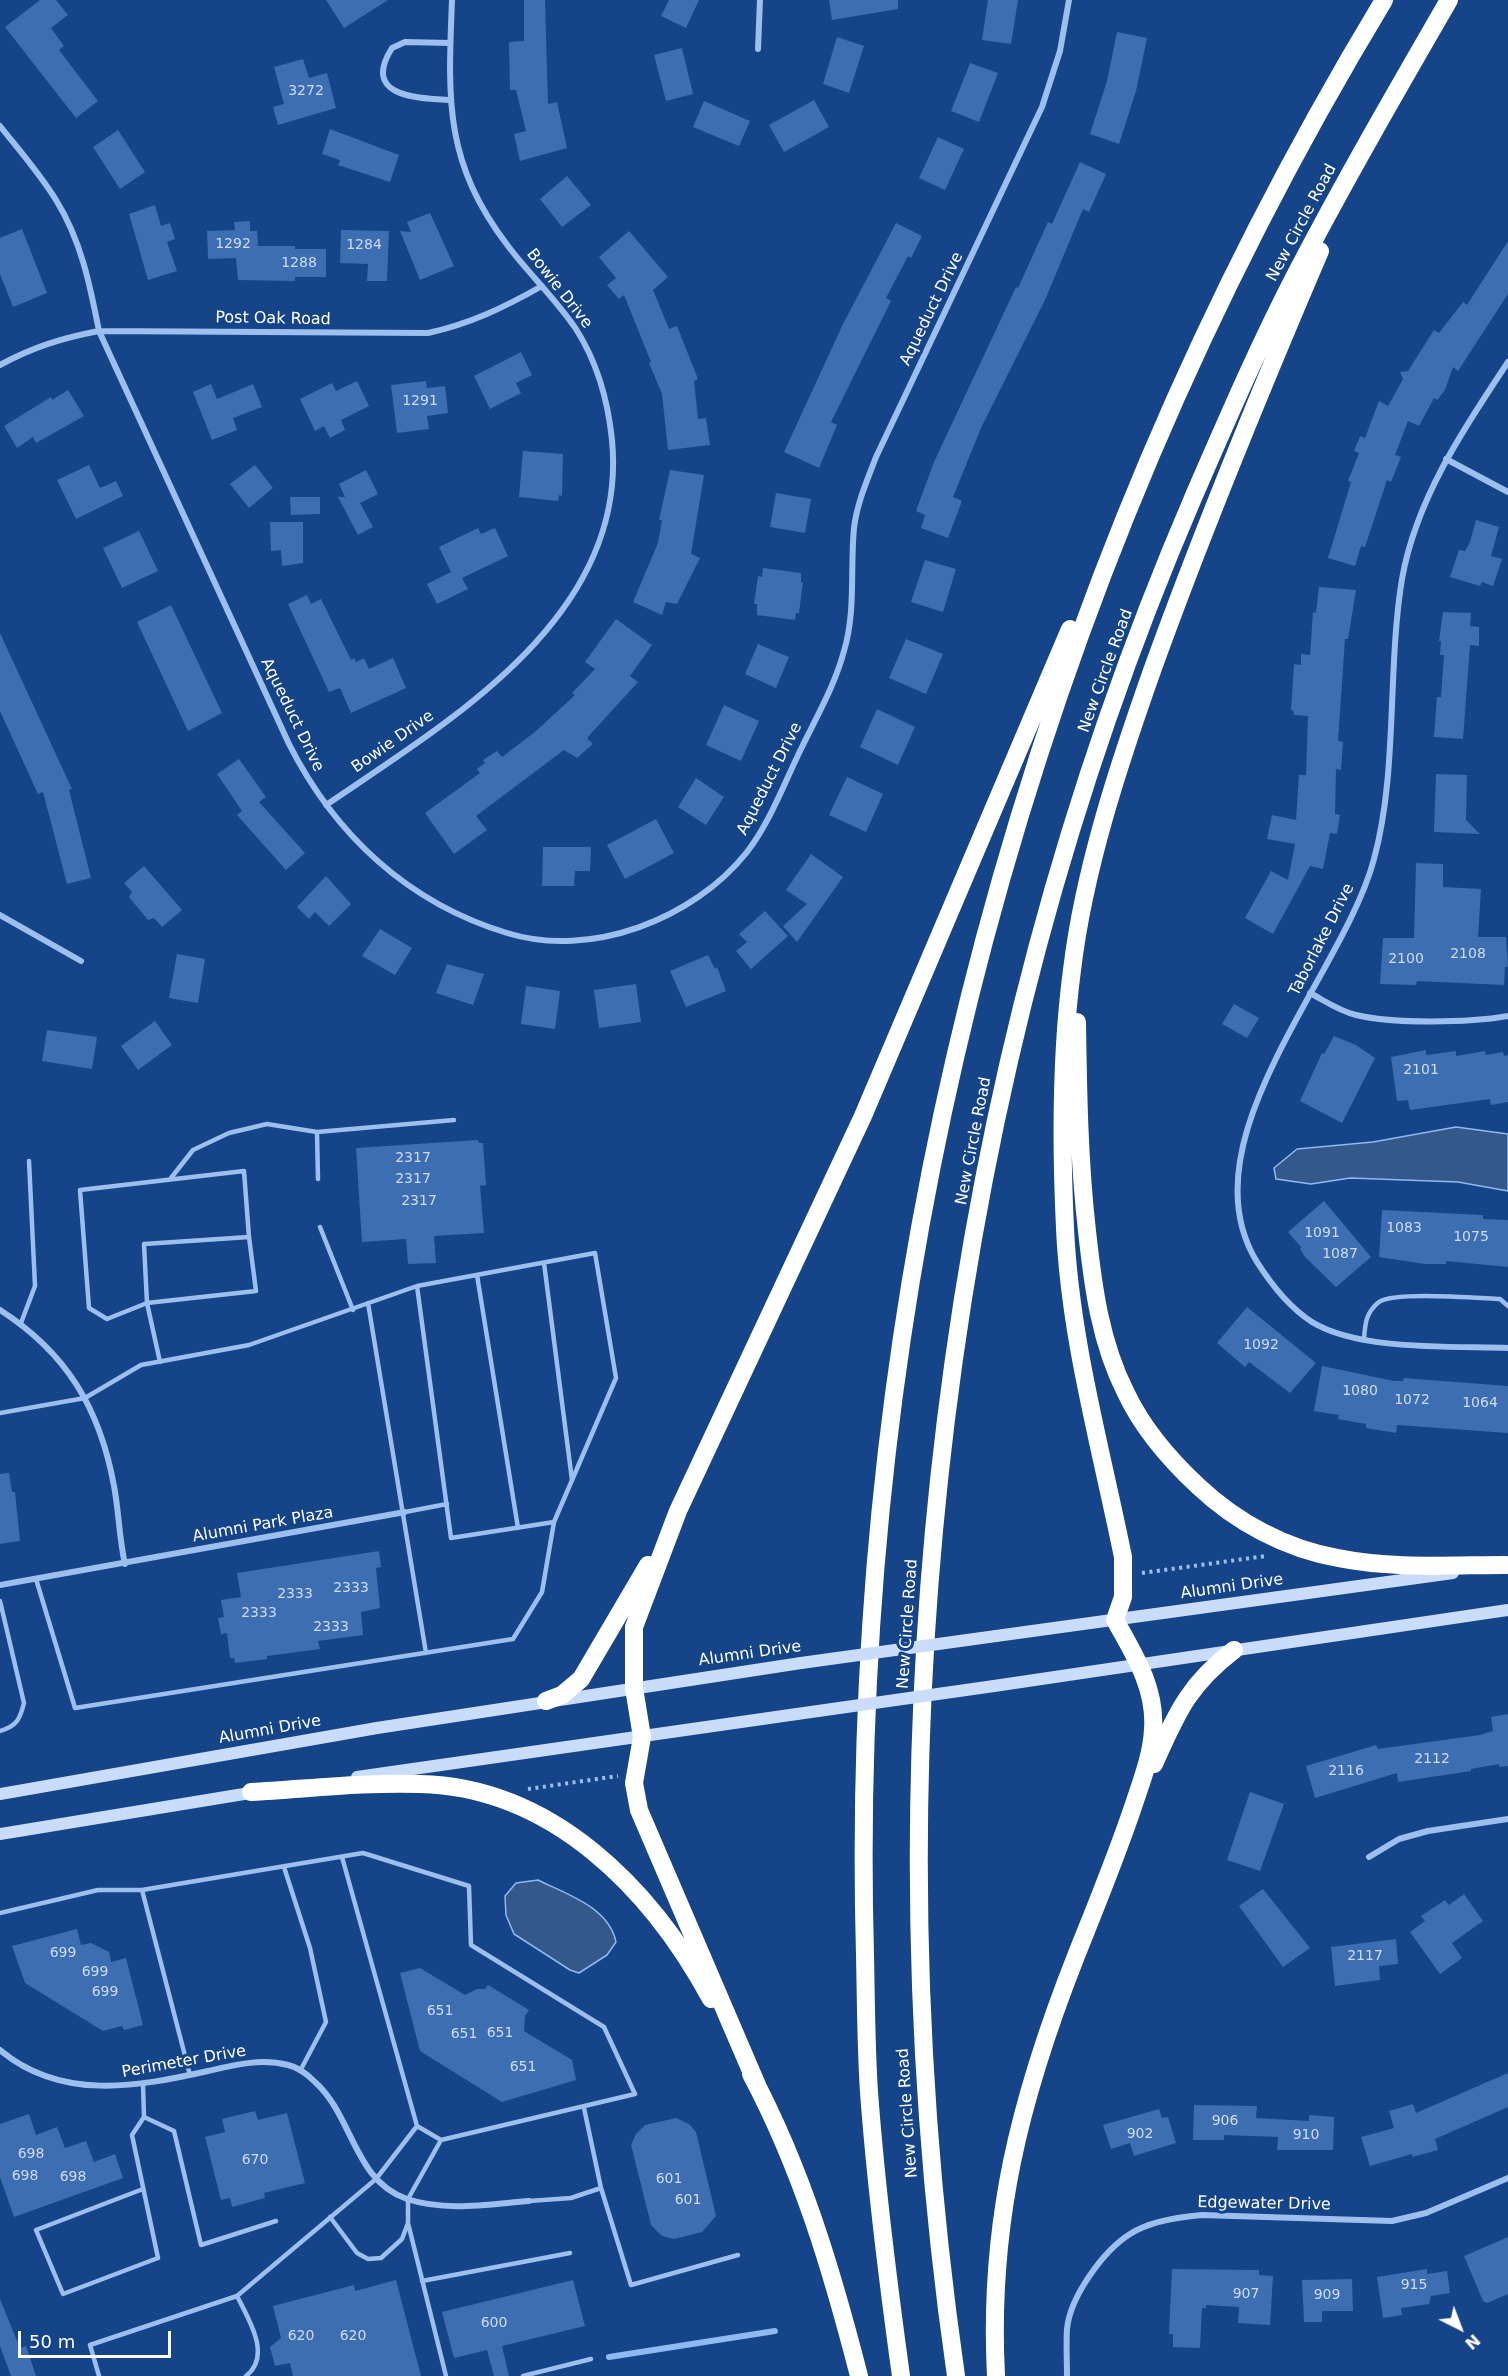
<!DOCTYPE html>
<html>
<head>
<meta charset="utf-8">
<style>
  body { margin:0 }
  #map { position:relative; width:1508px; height:2376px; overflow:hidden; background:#154488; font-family:"DejaVu Sans",sans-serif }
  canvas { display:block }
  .north { position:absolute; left:1430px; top:2298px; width:60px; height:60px; -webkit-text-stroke:4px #154488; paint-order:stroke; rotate:138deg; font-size:16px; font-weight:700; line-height:24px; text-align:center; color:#fff }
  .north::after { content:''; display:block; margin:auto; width:21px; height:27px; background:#fff; clip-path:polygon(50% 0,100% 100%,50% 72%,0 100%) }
  .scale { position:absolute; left:18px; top:2331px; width:153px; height:27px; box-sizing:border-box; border:3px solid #fff; border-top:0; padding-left:8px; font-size:18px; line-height:21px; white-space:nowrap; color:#fff; -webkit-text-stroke:4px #154488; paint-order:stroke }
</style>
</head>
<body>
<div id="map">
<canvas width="1508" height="2376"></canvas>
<div class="north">N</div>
<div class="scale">50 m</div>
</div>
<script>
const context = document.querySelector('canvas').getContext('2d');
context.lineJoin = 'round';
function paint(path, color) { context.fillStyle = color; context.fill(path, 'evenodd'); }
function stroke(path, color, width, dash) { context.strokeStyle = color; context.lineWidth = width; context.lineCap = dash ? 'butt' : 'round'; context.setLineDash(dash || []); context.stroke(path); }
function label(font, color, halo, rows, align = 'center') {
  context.font = font + ' "DejaVu Sans",sans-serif'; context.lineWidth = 6; context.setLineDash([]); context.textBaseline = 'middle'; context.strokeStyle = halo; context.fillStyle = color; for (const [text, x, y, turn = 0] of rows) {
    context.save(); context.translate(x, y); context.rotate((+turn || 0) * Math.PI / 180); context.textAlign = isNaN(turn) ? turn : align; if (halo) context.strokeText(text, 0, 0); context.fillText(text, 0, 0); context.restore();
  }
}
const water = new Path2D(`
  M1456 1127 1508 1134V1191L1458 1182 1350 1178 1311 1184 1276 1179 1274 1168 1297 1149 1373 1142Z
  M538 1880C566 1894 609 1907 616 1942L607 1955 579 1973 570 1970 514 1934 506 1915 505 1896 516 1883Z`);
const stream = new Path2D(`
  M609 2357 775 2331`);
const building = new Path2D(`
  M40 0H56L68 15 51 28 64 46 59 50 98 101 76 118 5 27Z
  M326 0H388L344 28Z
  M524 0H545L548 104 557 102 567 148 520 161 514 134 526 131 516 90H510L509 42 524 41Z
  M669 0H699L686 28 661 16Z
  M829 0H898V9L832 20Z
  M988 0H1018L1011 44 982 40Z
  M1117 32 1147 38 1136 91 1119 144 1090 134 1107 81Z
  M837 37 864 46 849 93 823 84Z
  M682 48 693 94 666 101 654 55Z
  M303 59 309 78 327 73 336 108 278 125 273 107 284 104 274 67Z
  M970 63 998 73 979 122 951 111Z
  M814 100 829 127 784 152 769 125Z
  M704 101 750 121 739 146 693 127Z
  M330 129 399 155 390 182 338 165 340 160 322 154Z
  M118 130 145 172 120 189 93 147Z
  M938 137 964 149 945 190 919 178Z
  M1080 162 1106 174 1089 212 1083 209 1045 300 981 428 953 497 962 501 948 538 921 528 925 515 916 511 934 462 1016 287 1018 288 1048 222 1052 224Z
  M567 176 591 205 562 227 540 199Z
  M155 205 161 226 170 223 175 239 167 242 177 271 148 280 129 214Z
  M430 213 454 266 420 280 400 231 411 232 407 222Z
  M250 221V231H257L258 246H295V249H326V277H295V281L238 280 236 258 208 259 207 231 235 230 234 222Z
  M896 223 922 236 911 258 908 256 886 298 891 301 831 422 837 425 819 468 784 452 843 324Z
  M22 229 47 293 13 307 0 274V238Z
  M341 230 389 231 387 281H367L368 264 340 263Z
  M629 231 668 277 653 290 669 329 677 326 698 379 694 381 698 419 706 418 710 445 668 450 662 394 649 363 651 362 624 295 619 299 607 285 616 278 599 257Z
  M1508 241V294L1458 371 1453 367 1445 390 1437 400 1434 398 1419 426 1408 421 1395 455 1401 457 1391 482 1387 480 1365 547 1361 546 1355 566 1328 558 1351 482 1348 481 1359 453 1354 451 1360 436 1365 438 1379 401 1388 406 1403 379 1400 372 1408 371 1434 330 1439 333 1463 302 1467 305Z
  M521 352 532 375 516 383 521 393 490 409 474 376Z
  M357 381 369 406 341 420 345 430 330 438 324 426 315 431 300 399 332 383 336 391Z
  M426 381 427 388 445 386 448 413 427 416 429 429 397 433 391 385Z
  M211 384 217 399 253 384 262 407 233 418 237 430 212 440 193 392Z
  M68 390 84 416 36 443 33 437 17 448 4 426 51 397 52 400Z
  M523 451 563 454 562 496 559 495 558 501 519 497Z
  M89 465 100 488 116 481 123 496 76 519 57 480Z
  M255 465 273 488 249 508 230 484Z
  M366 470 378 494 360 503 373 527 358 535 338 497H345L339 484Z
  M670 470 704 475 691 554 700 558 677 604 666 602 662 615 633 602 658 543 662 520H659Z
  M776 493 811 499 805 533 770 527Z
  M290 497H320V514L291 515Z
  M1476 520 1499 527 1491 556 1502 559 1493 586 1482 582 1480 586 1450 577 1459 550 1465 551 1470 542Z
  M270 522H303V563L282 566 281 550 271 551Z
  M478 528 481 534 495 528 508 556 462 578 468 589 437 604 427 584 451 572 439 547Z
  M139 531 158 571 122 588 103 548Z
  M925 560 956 569 943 612 911 602Z
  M763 568 801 573V582H803L799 613H796L795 620 757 615V604H754L758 576 762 577Z
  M1319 587 1356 590 1348 639H1345L1338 741 1343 742 1341 770 1336 769 1335 814 1340 815 1337 834 1330 833 1323 869 1310 866 1273 934 1245 918 1271 871 1288 880 1295 844 1267 839 1272 815 1296 820 1299 775H1306L1308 716 1294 715 1293 710 1291 711 1294 664 1301 665V654L1310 655 1313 612 1316 613Z
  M307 595 311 604 321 599 351 660 354 658 356 662 364 658 369 669 393 658 406 688 351 713 340 688 329 692 288 604Z
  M171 605 222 713 188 731 137 622Z
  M1443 612 1471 613 1470 626 1479 627V646L1470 645 1463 739 1434 737 1437 697H1441L1444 655H1440L1441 641H1439Z
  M616 619 652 645 630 676 638 682 587 738 593 744 577 758 564 750 476 816 487 830 454 854 425 813 480 773 477 769 485 763 483 760 497 751 502 757 536 731 575 695 572 693 595 669 585 662Z
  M0 633 72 789 69 790 91 878 67 884 43 792 38 794 0 711Z
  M906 639 943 654 926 694 889 678Z
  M758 644 789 657 776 688 745 674Z
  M724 705 759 721 741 761 706 745Z
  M877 709 915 727 898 765 860 747Z
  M239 759 266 797 259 802 305 853 286 870 237 815 242 811 217 774Z
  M1436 774 1467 775 1466 820 1480 834 1434 832Z
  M847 777 883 794 866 832 829 815Z
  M696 778 724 797 706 825 678 807Z
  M656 819 674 853 625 879 607 845Z
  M543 847H591L590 871H575L574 886H542Z
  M811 854 843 877 797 942 783 926 807 904 786 890Z
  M1416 863 1443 864V887L1481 889 1478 937H1506L1508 967H1505L1504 985 1417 981 1416 985 1380 984 1383 938H1414Z
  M144 866 182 910 162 927 154 918 148 920 129 897 132 892 124 883Z
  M326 876 351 904 329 926 315 912 309 919 297 907Z
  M765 911 788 936 751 969 736 951 747 942 739 934Z
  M380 929 412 948 395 975 362 956Z
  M177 954 205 959 198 1003 169 998Z
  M708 955 715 969 717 967 726 991 686 1007 670 971Z
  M447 964 484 974 473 1005 436 993Z
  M636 984 641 1022 599 1028 594 990Z
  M526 986 560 991 555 1029 521 1024Z
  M1234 1004 1259 1018 1247 1038 1222 1024Z
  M155 1021 172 1045 138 1070 121 1046Z
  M47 1030 97 1037 92 1069 42 1061Z
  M1334 1036 1356 1045 1375 1058 1342 1123 1300 1101 1322 1053 1324 1054Z
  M1426 1050V1055L1456 1051V1056L1485 1051 1486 1055 1503 1052 1504 1056 1508 1055V1102L1491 1105 1490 1099 1410 1110 1408 1100 1397 1101 1391 1057Z
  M478 1140 479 1143H483L486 1185 480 1186 484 1233 434 1236 436 1263 408 1264 406 1239 362 1242 356 1148Z
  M1324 1201 1371 1257 1336 1287 1305 1257 1300 1249 1301 1247 1288 1232Z
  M1382 1210 1483 1215V1219L1508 1220V1267L1446 1261V1264H1425L1379 1257Z
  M1247 1307 1316 1363 1290 1393 1249 1362 1245 1367 1217 1343Z
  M1322 1366 1394 1381H1403L1404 1378 1508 1386V1433L1397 1425 1396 1433 1366 1428V1424L1338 1419 1339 1415 1314 1411Z
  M9 1473 12 1492H15L20 1541 0 1544V1474Z
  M379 1551 381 1567 376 1568 380 1608 361 1612 363 1635 318 1641 320 1649 267 1656V1659L235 1663 234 1658H230L227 1633 221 1634 218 1618 224 1617 221 1600 241 1597 237 1573Z
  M1508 1714V1766L1499 1767V1764L1471 1769V1771L1398 1782 1397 1773 1315 1798 1306 1766 1376 1745 1378 1749 1480 1735 1493 1731 1491 1717Z
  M1250 1792 1284 1804 1260 1871 1227 1860Z
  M1263 1889 1310 1948 1283 1967 1239 1906Z
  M1464 1894 1483 1921 1452 1943 1462 1958 1440 1974 1410 1932 1425 1921 1421 1916 1445 1900 1449 1905Z
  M77 1929 81 1945 91 1943 109 1952 111 1962 126 1958 143 2025 124 2030 122 2026 103 2031 25 1983 12 1946Z
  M1396 1939 1398 1964 1379 1966 1380 1980 1335 1986 1331 1947Z
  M420 1968 465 1995 477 1989H485L488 1985 529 2010 525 2016 524 2031 572 2060 576 2080 502 2102 420 2051 400 1973Z
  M1508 2073V2107L1435 2139 1438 2150 1412 2157V2154L1370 2166 1361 2137 1394 2128 1389 2111 1413 2104 1416 2113Z
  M1194 2105 1257 2106 1256 2118 1309 2121V2115L1334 2117 1333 2150H1277L1278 2137 1224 2135V2140H1193Z
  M1159 2109 1162 2118 1168 2117 1176 2143 1134 2156 1130 2143 1111 2149 1103 2125Z
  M255 2111 258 2120 287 2113 305 2183 264 2193 265 2198 232 2207 230 2198 221 2200 205 2137 225 2132 222 2119Z
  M29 2114 36 2135 57 2127 65 2148 86 2141 94 2162 115 2154 123 2178 14 2217 0 2177V2124Z
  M676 2118 689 2124 696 2132 716 2216 702 2232 674 2239 662 2236 651 2225 631 2145 636 2134 645 2125Z
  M1508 2237V2294L1487 2303 1483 2301 1464 2256Z
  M1172 2269 1259 2270V2275L1273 2276 1270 2325 1238 2323 1239 2307 1206 2305V2308H1202L1200 2348 1173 2347V2334H1169Z
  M1427 2269V2274L1447 2271 1450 2293 1431 2296 1429 2304 1401 2308 1402 2315 1383 2318 1377 2277Z
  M1352 2279 1353 2311H1322V2322H1304L1302 2280Z
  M396 2280 421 2376H293L290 2363 275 2366 270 2347 281 2338 273 2306 354 2285 355 2291Z
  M573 2280 585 2326 502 2346 509 2376H494L487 2350 454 2358 442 2312Z
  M0 2299 20 2348 26 2346 36 2376H11L0 2346Z`);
const path = new Path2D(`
  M1142 1573 1266 1556
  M528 1789 618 1776`);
const service = new Path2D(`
  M317 1132 318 1179
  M171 1178 193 1150 229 1133 267 1124 317 1132 454 1120
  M320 1227 353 1310
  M544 1263 572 1480
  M477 1275 518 1528
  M417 1286 451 1538 554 1522
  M368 1303 426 1653
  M21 1323 35 1286 29 1161
  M1364 1339C1365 1324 1366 1312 1379 1302 1393 1291 1477 1298 1500 1299L1508 1306
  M160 1362 147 1303 144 1244 249 1237 244 1171 80 1190 89 1308 107 1319 147 1303 256 1291 249 1237
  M0 1413 85 1398 141 1365 249 1345 417 1286 595 1253 616 1378 554 1522 542 1592 513 1639 75 1708 36 1579
  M405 1512 447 1504
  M0 1601 24 1703C20 1719 17 1726 0 1731
  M284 1867 310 1948 326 2022 300 2071
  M0 1913 98 1890H142
  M190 2075 142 1890 363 1853 469 1886 471 1945 604 2027 635 2094 441 2140 417 2126 342 1857
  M143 2084 144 2117 132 2135 158 2258 63 2294 36 2230 143 2189
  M144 2117 174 2131 201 2245 276 2221
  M601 2188 631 2285 738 2255
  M529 2201 571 2198 601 2188 584 2108
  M330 2217 357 2253 368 2259 381 2258 402 2239 408 2223V2199L441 2140
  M408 2223 446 2376
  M422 2281 570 2253
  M237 2296C249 2320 272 2356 246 2376
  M99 2376 90 2345 237 2296 376 2179 417 2126
  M523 2376 591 2359`);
const minor = new Path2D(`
  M758 49 760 0
  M450 100C417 98 361 97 392 48L405 42 450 43
  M0 126C19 150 40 174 56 200 81 240 90 285 99 331L289 744C335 835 408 903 507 933 591 959 694 919 747 852 771 821 785 781 802 747 817 716 835 685 844 651 856 611 850 569 854 528 857 503 867 481 876 457L1042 107 1060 51 1069 0
  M1508 362C1464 428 1416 499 1402 579 1387 670 1398 771 1374 859 1344 974 1182 1141 1257 1262 1271 1284 1290 1308 1312 1322 1359 1351 1453 1346 1508 1348
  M0 365C33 347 62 338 99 331L428 333C470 324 505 307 542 286
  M1446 459 1508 492
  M326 805C451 720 629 616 612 440 608 401 597 362 576 329 556 299 529 274 508 246 444 162 448 100 452 0
  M0 915 81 961
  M1310 993C1325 1001 1339 1011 1356 1015 1394 1024 1469 1023 1508 1016
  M0 1310C67 1353 100 1409 114 1486 119 1512 119 1538 125 1564
  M0 1585 405 1512
  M1369 1857 1399 1839 1428 1831 1508 1819
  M0 2050C61 2101 137 2087 208 2071 234 2065 261 2058 288 2065 298 2067 308 2075 315 2082 353 2116 354 2181 407 2199 446 2212 490 2204 529 2201
  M1067 2376C1067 2361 1066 2345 1067 2329 1070 2297 1103 2251 1130 2234 1150 2221 1178 2217 1202 2215L1392 2221 1426 2213 1508 2178`);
const secondary = new Path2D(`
  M996 1636 1453 1573
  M994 1686 1508 1610
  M357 1777 797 1714
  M0 1794 377 1728 801 1663
  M0 1834 256 1792`);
const motorway = new Path2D(`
  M1077 1022C1078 1092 1079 1161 1087 1231 1093 1286 1100 1342 1126 1393 1143 1429 1169 1459 1198 1486 1236 1522 1286 1549 1338 1558 1392 1569 1450 1565 1506 1565
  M546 1701 562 1695 581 1679 648 1565
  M1154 1764C1177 1713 1188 1685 1234 1650
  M251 1792C307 1789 365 1782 420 1784 553 1787 652 1890 711 1999
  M751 2074C802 2170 832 2271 859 2376
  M757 2085 639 1810 634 1783 642 1737 634 1688V1627L678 1511 863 1116 1070 629
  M901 2376C888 2282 876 2187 869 2092 866 2047 866 2001 865 1955 846 1269 1029 587 1384 0
  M956 2376C865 1746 941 1084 1193 498 1226 422 1259 345 1297 272 1345 180 1397 90 1449 0
  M996 2376C988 2223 1020 2098 1076 1956 1096 1906 1117 1855 1134 1804 1142 1780 1152 1754 1153 1729 1156 1688 1134 1654 1115 1620L1123 1597V1557C1101 1448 1070 1339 1065 1228 1061 1145 1061 1053 1072 970 1084 869 1119 764 1153 668 1204 527 1261 389 1320 251`);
const secondaryBridge = new Path2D(`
  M801 1663 996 1636
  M797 1714 994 1686`);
const numberNames = [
  ["3272",306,91],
  ["1292",233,244],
  ["1284",364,245],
  ["1288",299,263],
  ["1291",420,401],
  ["2108",1468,954],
  ["2100",1406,959],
  ["2101",1421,1070],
  ["2317",413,1158],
  ["2317",413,1179],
  ["2317",419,1201],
  ["1083",1404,1228],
  ["1091",1322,1233],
  ["1075",1471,1237],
  ["1087",1340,1254],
  ["1092",1261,1345],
  ["1080",1360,1391],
  ["1072",1412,1400],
  ["1064",1480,1403],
  ["2333",351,1588],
  ["2333",295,1594],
  ["2333",259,1613],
  ["2333",331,1627],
  ["2112",1432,1759],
  ["2116",1346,1771],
  ["699",63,1953],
  ["2117",1365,1956],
  ["699",95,1972],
  ["699",105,1992],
  ["651",440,2011],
  ["651",500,2033],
  ["651",464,2034],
  ["651",523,2067],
  ["906",1225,2121],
  ["902",1140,2134],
  ["910",1306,2135],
  ["698",31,2154],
  ["670",255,2160],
  ["698",25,2176],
  ["698",73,2177],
  ["601",669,2179],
  ["601",688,2200],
  ["915",1414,2285],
  ["907",1246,2294],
  ["909",1327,2295],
  ["600",494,2323],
  ["620",301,2336],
  ["620",353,2336]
];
const streetNames = [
  ["New Circle Road",1302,223,-62],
  ["Bowie Drive",559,289,52],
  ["Aqueduct Drive",932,309,-64],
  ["Post Oak Road",273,319,1],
  ["New Circle Road",1106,671,-70],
  ["Aqueduct Drive",292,715,64],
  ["Bowie Drive",393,742,-35],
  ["Aqueduct Drive",770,779,-63],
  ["Taborlake Drive",1322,940,-63],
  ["New Circle Road",974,1141,-79],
  ["Alumni Park Plaza",263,1525,-10],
  ["Alumni Drive",1232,1587,-8],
  ["New Circle Road",908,1624,-86],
  ["Alumni Drive",750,1654,-8],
  ["Alumni Drive",270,1730,-10],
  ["Perimeter Drive",184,2062,-10],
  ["New Circle Road",908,2113,-94],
  ["Edgewater Drive",1264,2204,1]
];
paint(water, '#35588b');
stroke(water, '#8eb9f1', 1.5);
stroke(stream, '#8eb9f1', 6);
paint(building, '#3d6eb2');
stroke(path, '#9cbfee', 4, [3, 4.5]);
stroke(service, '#9cbfee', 4.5);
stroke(minor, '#9cbfee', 6);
stroke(secondary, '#c9ddfa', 12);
stroke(motorway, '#fff', 18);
stroke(secondaryBridge, '#c9ddfa', 12);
label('14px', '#cedbec', null, numberNames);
label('16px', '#fff', '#154488', streetNames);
</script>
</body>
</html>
